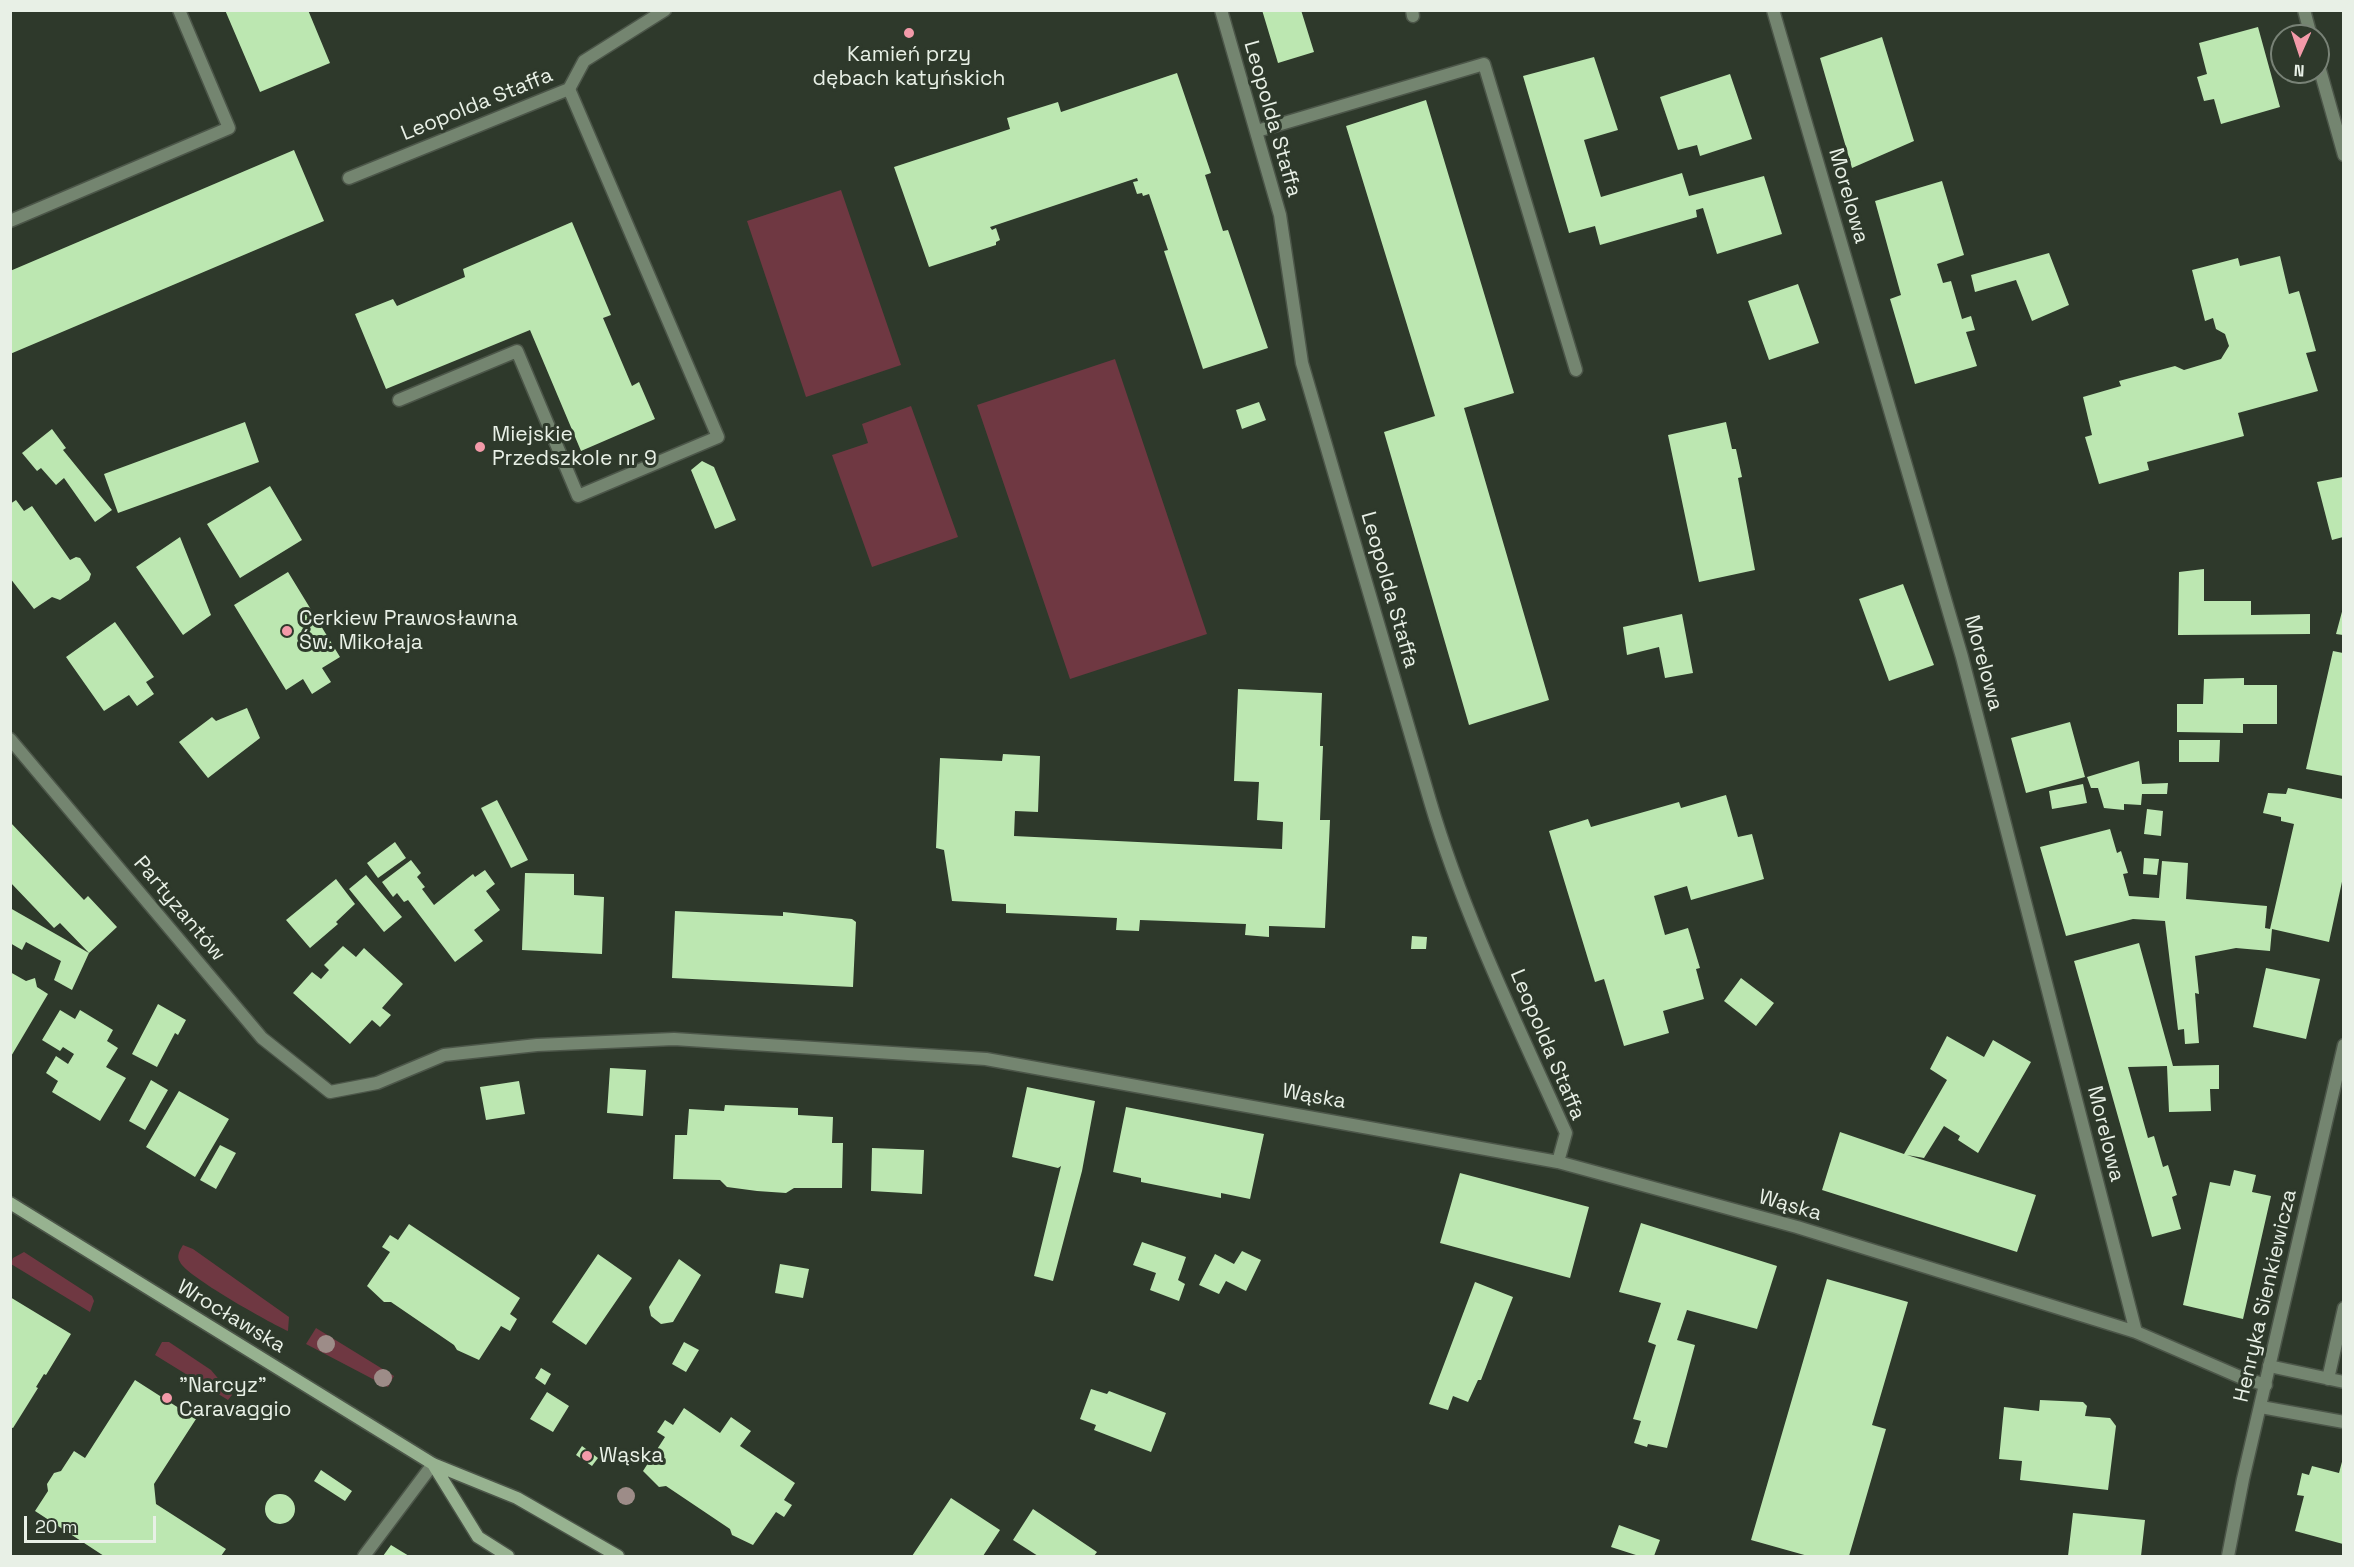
<!DOCTYPE html>
<html>
<head>
<meta charset="utf-8">
<style>
  body { margin:0 }
  #map { position:relative; width:2354px; height:1567px; overflow:hidden; background:#2e392b; font-family:"Space Grotesk",sans-serif }
  canvas { display:block }
  .frame { position:absolute; inset:0; border:12px solid #e8f0e6; pointer-events:none }
  .north { position:absolute; left:2270px; top:24px; width:60px; height:60px; box-sizing:border-box; background:#2e392b; border:2px solid #788276; border-radius:50%; rotate:183deg; font-size:16px; font-weight:700; line-height:24px; text-align:center; color:#e8f0e6 }
  .north::after { content:''; display:block; margin:auto; width:21px; height:27px; background:#f39aa9; clip-path:polygon(50% 0,100% 100%,50% 72%,0 100%) }
  .scale { position:absolute; left:24px; top:1516px; width:132px; height:27px; box-sizing:border-box; border:3px solid #e8f0e6; border-top:0; padding-left:8px; font-size:18px; line-height:21px; white-space:nowrap; color:#e8f0e6; -webkit-text-stroke:4px #2e392b; paint-order:stroke }
</style>
</head>
<body>
<div id="map">
<canvas width="2354" height="1567"></canvas>
<div class="frame"></div>
<div class="north">N</div>
<div class="scale">20 m</div>
</div>
<script>
const context = document.querySelector('canvas').getContext('2d');
context.lineJoin = 'round';
function paint(path, color) { context.fillStyle = color; context.fill(path, 'evenodd'); }
function stroke(path, color, width, dash) { context.strokeStyle = color; context.lineWidth = width; context.lineCap = dash ? 'butt' : 'round'; context.setLineDash(dash || []); context.stroke(path); }
function label(font, color, halo, rows, align = 'center') {
  context.font = font + ' "Space Grotesk",sans-serif'; context.lineWidth = 6; context.setLineDash([]); context.textBaseline = 'middle'; context.strokeStyle = halo; context.fillStyle = color; for (const [text, x, y, turn = 0] of rows) {
    context.save(); context.translate(x, y); context.rotate((+turn || 0) * Math.PI / 180); context.textAlign = isNaN(turn) ? turn : align; if (halo) context.strokeText(text, 0, 0); context.fillText(text, 0, 0); context.restore();
  }
}
const green = new Path2D(`
  M841 190 901 365 806 397 747 221Z
  M1115 359 1207 634 1070 679 977 405Z
  M911 406 958 537 872 567 832 455 868 443 862 424Z
  M183 1245 193 1249 289 1317 288 1331C270 1323 186 1276 180 1262 176 1256 180 1250 183 1245Z
  M24 1252 92 1296 94 1301 90 1312 11 1264 13 1258Z
  M316 1328 394 1376 388 1387 306 1344Z
  M162 1342H169L211 1370 232 1395 228 1400 155 1355Z`);
const building = new Path2D(`
  M225 10H308L330 63 260 92Z
  M1262 10H1301L1314 52 1278 63Z
  M2258 27 2280 107 2221 124 2214 99 2204 101 2197 77 2207 74 2199 43Z
  M1882 37 1914 141 1852 168 1820 58Z
  M1594 57 1618 130 1584 140 1601 197 1682 173 1689 196 1764 176 1782 234 1717 254 1703 208 1696 210 1697 217 1600 245 1595 226 1569 233 1523 76Z
  M1177 73 1211 173 1205 175 1223 231 1228 230 1268 348 1203 369 1164 251 1168 250 1149 194 1143 196 1142 193 1137 194 1133 182 1138 181 1137 178 990 227 992 230 996 228 1000 240 996 242V245L929 267 894 167 1010 129 1007 118 1058 102 1061 112Z
  M1730 74 1752 139 1700 156 1697 145 1678 150 1660 97Z
  M1426 100 1514 393 1464 408 1549 700 1469 725 1384 432 1435 416 1346 126Z
  M294 150 324 221 10 354V271Z
  M1942 181 1964 255 1937 264 1943 283 1951 281 1962 319 1971 316 1975 330 1966 332 1977 366 1915 384 1890 299 1901 295 1875 201Z
  M572 222 611 315 603 318 632 386 639 382 655 419 581 451 530 330 386 389 355 314 393 299 397 306 465 277 463 269Z
  M2049 253 2069 305 2032 321 2016 280 1975 292 1971 275Z
  M2280 256 2289 294 2299 291 2316 351 2306 353 2318 391 2238 413 2244 436 2147 462 2149 470 2099 484 2085 437 2092 435 2083 397 2121 386 2119 381 2175 366 2184 370 2221 359 2229 346 2225 334 2216 329 2213 318 2205 321 2192 270 2238 258 2240 266Z
  M1798 284 1819 343 1769 360 1748 301Z
  M1259 402 1266 420 1242 429 1236 410Z
  M245 422 259 462 118 513 104 474Z
  M1726 422 1732 449H1736L1742 477 1738 478 1755 570 1699 582 1668 435Z
  M52 429 66 448 63 450 112 510 95 522 64 478 56 485 41 468 37 471 22 453Z
  M702 461 714 467 736 520 715 529 691 470Z
  M2343 477V537L2332 540 2317 482Z
  M270 486 302 540 240 578 207 524Z
  M16 500 24 511 32 506 70 560 76 557 80 558 91 574 89 580 60 600 52 597 34 609 10 578V504Z
  M180 537 211 615 183 635 136 567Z
  M2204 569V601H2251V615L2310 614V634L2178 635 2179 572Z
  M288 572 340 657 322 668 331 682 312 694 303 679 286 690 234 605Z
  M1903 584 1934 665 1889 681 1859 599Z
  M2343 608V635L2336 634Z
  M1682 614 1693 673 1665 678 1659 647 1627 655 1623 627Z
  M115 622 154 677 146 682 154 694 137 706 129 695 104 711 66 657Z
  M2333 651 2343 653V776L2306 769Z
  M2244 678V685H2277V724H2243V733L2177 732V704H2203L2204 679Z
  M1238 689 1322 693 1320 746H1323L1320 820H1330L1325 928 1269 926V937L1245 935 1246 924 1140 920 1139 931 1116 930 1117 918 1006 913V904L952 901 944 850 936 848 940 758 1002 761 1003 754 1040 756 1038 812 1015 811 1014 836 1282 849 1283 822 1257 820 1259 782 1234 781Z
  M247 708 260 738 208 778 179 742 212 717 216 721Z
  M2070 722 2085 777 2026 793 2011 738Z
  M2179 740H2220L2219 762H2179Z
  M2139 761 2142 784 2168 783 2167 794H2142L2141 805 2124 804V810L2104 808 2098 788H2091L2087 777Z
  M2083 784 2087 803 2052 809 2049 791Z
  M2288 788 2343 799V877L2329 942 2272 929 2270 951 2236 948 2195 956 2199 994 2195 993 2199 1043 2185 1044 2184 1029 2178 1030 2165 921 2133 919 2066 936 2040 847 2110 829 2117 853 2121 851 2128 873 2123 874 2129 896 2159 898 2162 861 2188 863 2186 899 2267 906 2265 928 2270 929 2294 824 2281 821V817L2263 813 2268 793 2286 794Z
  M1726 795 1738 837 1752 834 1764 879 1691 900 1687 886 1654 896 1665 935 1688 928 1700 968 1696 969 1704 999 1663 1011 1669 1033 1624 1046 1604 979 1595 982 1549 831 1588 819 1591 827 1679 802 1681 808Z
  M497 800 528 860 511 868 481 808Z
  M2147 809 2163 811 2161 836 2144 834Z
  M10 822 84 900 88 896 117 927 89 953 72 990 54 980 61 961 26 942 22 950 10 943V908L89 953 60 923 54 928 10 882Z
  M395 842 406 858 378 878 367 863Z
  M2144 858 2159 859 2157 875 2143 874Z
  M411 860 421 873 417 877 425 887 422 889 434 905 473 874 475 877 485 870 495 884 486 891 500 910 474 930 483 941 455 962 408 900 404 902 397 893 393 897 382 882Z
  M525 873 574 874V895L604 897 602 954 522 950Z
  M366 875 402 917 384 932 349 889Z
  M336 879 355 904 336 922 338 924 310 948 286 920Z
  M675 911 783 916V912L852 919 856 922 853 987 672 978Z
  M1412 936 1427 937 1426 949H1411Z
  M2139 943 2173 1066 2219 1065V1089H2210L2211 1111 2169 1112 2167 1066 2128 1067 2148 1138 2154 1136 2163 1167 2168 1165 2177 1195 2172 1197 2181 1229 2152 1237 2074 961Z
  M343 946 356 957 364 948 403 984 382 1008 391 1015 380 1027 372 1020 350 1044 293 993 312 972 321 979 329 970 324 965Z
  M2266 968 2320 979 2306 1039 2253 1027Z
  M10 972 26 981 35 978 37 987 48 994 10 1058Z
  M1741 978 1774 1003 1756 1026 1724 1001Z
  M158 1004 186 1020 178 1035 175 1033 157 1067 132 1054Z
  M60 1010 75 1019 80 1010 113 1030 107 1041 118 1048 106 1067 126 1078 100 1121 52 1092 58 1081 46 1073 56 1056 68 1064 74 1054 63 1047 60 1051 42 1040Z
  M1947 1036 1984 1057 1993 1040 2031 1062 1978 1153 1958 1140 1960 1136 1944 1126 1924 1158 1907 1155 2036 1195 2017 1252 1822 1190 1840 1132 1904 1154 1947 1080 1930 1069Z
  M610 1068 646 1070 643 1116 607 1113Z
  M151 1080 168 1090 145 1130 129 1121Z
  M519 1081 525 1114 486 1120 480 1087Z
  M1027 1087 1095 1101 1082 1171 1053 1281 1034 1276 1061 1166 1058 1168 1012 1157Z
  M179 1091 229 1119 195 1177 146 1147Z
  M725 1105 798 1108V1115L833 1117 832 1143H843L842 1188H794L786 1193 757 1191 727 1187 720 1180 673 1179 675 1135H687L689 1109 724 1111Z
  M1126 1107 1264 1134 1250 1199 1221 1193V1198L1141 1182V1178L1113 1172Z
  M220 1145 236 1153 216 1189 200 1180Z
  M872 1148 924 1150 922 1194 871 1191Z
  M2234 1170 2256 1175 2252 1192 2271 1196 2243 1319 2183 1305 2210 1182 2230 1186Z
  M1460 1173 1589 1207 1570 1278 1440 1243Z
  M1641 1223 1777 1266 1757 1329 1687 1310 1677 1340 1695 1345 1667 1448 1648 1444 1647 1447 1634 1443 1641 1421 1633 1419 1656 1345 1648 1342 1661 1303 1619 1292Z
  M409 1224 520 1298 510 1314 517 1319 510 1331 501 1326 479 1360 457 1350 454 1345 391 1302H384L367 1286 390 1252 382 1247 390 1235 398 1240Z
  M1142 1242 1186 1257 1178 1280 1185 1284 1179 1301 1150 1290 1156 1273 1133 1265Z
  M1242 1251 1261 1260 1246 1291 1226 1281 1219 1294 1199 1285 1215 1254 1234 1264Z
  M598 1254 632 1278 586 1345 552 1322Z
  M679 1259 701 1275 673 1322 661 1324 651 1316 649 1307Z
  M780 1264 809 1269 803 1298 775 1293Z
  M1827 1279 1908 1302 1872 1425 1886 1429 1849 1556H1808L1751 1540Z
  M1475 1282 1513 1297 1481 1380H1478L1468 1402 1453 1396 1448 1410 1429 1404Z
  M10 1297 71 1334 46 1375 44 1374 36 1387 38 1388 13 1428 10 1427Z
  M684 1342 699 1350 686 1372 672 1364Z
  M541 1368 551 1374 545 1385 535 1378Z
  M135 1380 196 1419 154 1484 156 1504 226 1549 221 1556H104L35 1511 48 1491 47 1484 54 1473 61 1471 74 1451 85 1458Z
  M1091 1389 1107 1394 1109 1391 1166 1413 1151 1452 1094 1430 1096 1425 1080 1419Z
  M547 1392 569 1406 553 1432 530 1419Z
  M2040 1400 2083 1402 2087 1406 2085 1416 2110 1418 2116 1426 2108 1490 2020 1480 2022 1461 1999 1459 2004 1407 2039 1411Z
  M684 1408 720 1433 731 1417 751 1431 740 1446 795 1483 784 1500 792 1505 784 1517 776 1512 753 1545 732 1535 730 1529 666 1486 659 1487 643 1471 665 1437 657 1432 665 1420 673 1425Z
  M582 1446 598 1458 592 1466 576 1455Z
  M2343 1458V1544L2295 1531 2304 1496 2297 1495 2302 1473 2309 1475 2312 1466 2339 1473Z
  M321 1470 352 1491 345 1501 314 1481Z
  M265 1509a15 15 0 1 1 30 0a15 15 0 1 1-30 0Z
  M951 1498 1000 1530 983 1556H912Z
  M1033 1509 1097 1552 1094 1556H1038L1013 1540Z
  M2073 1513 2145 1520 2141 1556H2068Z
  M1619 1525 1660 1540 1654 1556H1639L1611 1547Z
  M391 1545 409 1556H383Z`);
const service = new Path2D(`
  M1412 10 1413 16
  M1257 131 1484 64 1576 370
  M10 221 229 128 179 10
  M399 400 517 351 578 496 718 437 569 89
  M2269 1366 2344 1382
  M2328 1379 2344 1308
  M2261 1407 2344 1422
  M364 1556 433 1464`);
const minor = new Path2D(`
  M1221 10 1280 215 1302 363 1430 801C1464 916 1517 1024 1566 1133L1558 1162
  M1773 10 1962 657 2136 1332
  M349 178 569 89 584 61 665 10
  M10 739 262 1038 330 1092 377 1083 444 1055 537 1045 674 1039 986 1059 1558 1162 1797 1227 2136 1332 2240 1377 2266 1385`);
const tertiary = new Path2D(`
  M2304 10 2311 36
  M2318 63 2344 155
  M2228 1556 2243 1479 2344 1045`);
const secondary = new Path2D(`
  M10 1203 433 1464 517 1498 618 1556
  M433 1464 478 1537 508 1556`);
const trees = [
  [326,1344],
  [383,1378],
  [626,1496]
];
const markers = [
  [909,33,6,"#f39aa9"],
  [480,447,6,"#f39aa9"],
  [287,631,6,"#f39aa9"],
  [167,1398,6,"#f39aa9"],
  [587,1456,6,"#f39aa9"]
];
const poiNames = [
  ["Kamień przy",909,55,"center"],
  ["dębach katyńskich",909,79,"center"],
  ["Miejskie",492,435],
  ["Przedszkole nr 9",492,459],
  ["Cerkiew Prawosławna",299,619],
  ["Św. Mikołaja",299,643],
  ["\"Narcyz\"",179,1386],
  ["Caravaggio",179,1410],
  ["Wąska",599,1456]
];
const streetNames = [
  ["Leopolda Staffa",477,105,-22],
  ["Leopolda Staffa",1272,119,74],
  ["Morelowa",1848,196,74],
  ["Leopolda Staffa",1389,590,74],
  ["Morelowa",1983,663,75],
  ["Partyzantów",179,909,50],
  ["Leopolda Staffa",1547,1045,67],
  ["Wąska",1314,1097,10],
  ["Morelowa",2105,1134,76],
  ["Wąska",1790,1206,16],
  ["Henryka Sienkiewicza",2266,1296,-77],
  ["Wrocławska",231,1317,31]
];
paint(green, '#6f3842');
paint(building, '#bce7b1');
stroke(service, '#4c5649', 15);
stroke(minor, '#4c5649', 15);
stroke(tertiary, '#4c5649', 15);
stroke(secondary, '#4c5649', 15);
stroke(service, '#748570', 12);
stroke(minor, '#748570', 12);
stroke(tertiary, '#748570', 12);
stroke(secondary, '#97b290', 12);
context.fillStyle = '#9d8c88';
for (const [x, y] of trees) { context.beginPath(); context.arc(x, y, 9, 0, 2 * Math.PI); context.fill(); }
for (const [x, y, r, color] of markers) { const dot = new Path2D(); dot.arc(x, y, r, 0, 2 * Math.PI); context.fillStyle = color; context.fill(dot); stroke(dot, '#2e392b', 2); }
label('21px', '#e8f0e6', '#2e392b', poiNames, 'left');
label('21px', '#e8f0e6', '#2e392b', streetNames);
</script>
</body>
</html>
